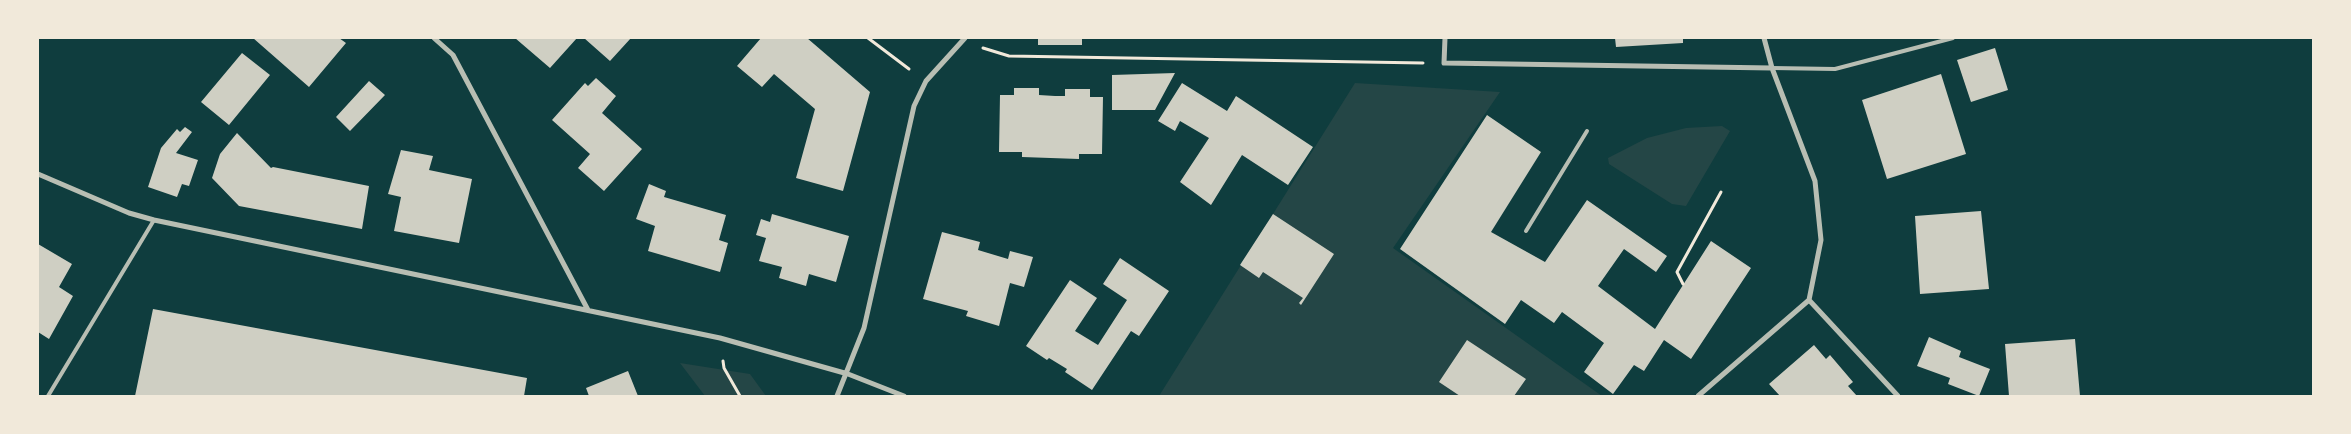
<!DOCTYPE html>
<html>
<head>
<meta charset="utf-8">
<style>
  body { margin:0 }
  #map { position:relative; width:2351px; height:434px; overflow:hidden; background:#0f3d3e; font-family:Helvetica,sans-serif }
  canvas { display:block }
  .frame { position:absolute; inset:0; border:39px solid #f1e9da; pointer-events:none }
</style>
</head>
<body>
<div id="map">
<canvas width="2351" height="434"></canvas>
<div class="frame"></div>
</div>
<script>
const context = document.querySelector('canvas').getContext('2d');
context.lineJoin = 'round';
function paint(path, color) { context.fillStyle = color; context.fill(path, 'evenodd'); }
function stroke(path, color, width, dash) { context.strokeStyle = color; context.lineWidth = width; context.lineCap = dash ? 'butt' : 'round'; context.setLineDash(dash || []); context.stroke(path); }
const green = new Path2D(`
  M1355 83 1500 92 1393 248 1602 396H1159Z
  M1722 126 1730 131 1686 206 1672 204 1609 164 1608 158 1647 138 1686 128Z
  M680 363 750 374 766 396H705Z`);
const building = new Path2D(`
  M253 38H339L346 43 309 87Z
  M515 38H577L550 68Z
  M584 38H631L610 61Z
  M761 38H807L870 92 843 191 796 178 815 109 774 74 762 87 737 66Z
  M1038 38H1082V45H1038Z
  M1615 38H1683V43L1616 47Z
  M1995 48 2008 90 1971 102 1957 60Z
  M242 53 270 75 229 125 201 102Z
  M1175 73 1155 110H1112V75Z
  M1941 74 1966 154 1887 179 1862 100Z
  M596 78 616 96 602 113 642 149 604 191 578 168 590 154 552 120 585 83 588 86Z
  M369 81 385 95 350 131 336 117Z
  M1182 83 1227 111 1236 96 1313 147 1288 185 1242 155 1211 205 1180 182 1209 138 1180 121 1175 131 1158 121Z
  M1014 88H1039V95L1055 96H1065V89H1090V97H1103L1102 154H1079V159L1022 157V152H999L1000 95H1014Z
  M1487 115 1541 152 1491 232 1545 262 1587 200 1667 256 1656 272 1624 249 1598 286 1655 329 1711 241 1751 268 1691 359 1664 340 1644 371 1634 365 1613 394 1584 372 1604 343 1562 312 1554 323 1521 300 1505 324 1400 249Z
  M185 127 192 132 176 153 198 160 189 186 182 184 177 197 148 187 161 148 177 129 180 132Z
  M237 133 271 168 273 167 369 186 362 229 239 206 212 178 220 154Z
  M401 150 433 156 429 170 472 179 459 243 394 231 401 197 388 194Z
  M649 184 666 191 664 197 726 215 719 240 728 243 720 272 648 251 655 226 636 219Z
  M1981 211 1989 289 1920 294 1915 216Z
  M772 214 849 236 836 282 809 274 806 286 779 278 782 267 759 261 766 238 756 235 761 219 770 222Z
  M1273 214 1334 254 1301 305 1299 303 1303 298 1263 272 1259 278 1240 265Z
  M942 232 980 242 978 250 1008 259 1010 251 1033 257 1024 287 1010 283 999 326 966 316 968 311 923 299Z
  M38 244 72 264 59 287 73 296 49 339 38 332 39 320 38 319Z
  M1120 258 1169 291 1139 336 1131 331 1092 390 1065 372 1067 369 1049 358 1047 360 1026 346 1070 280 1097 298 1075 331 1098 345 1127 300 1103 284Z
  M153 309 527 378 524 396H135Z
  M1929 337 1961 351 1959 357 1990 369 1979 396 1948 384 1950 378 1917 366Z
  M2075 339 2080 396H2009L2005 344Z
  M1467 340 1526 379 1514 396H1460L1439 382Z
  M1814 345 1826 359 1830 355 1853 382 1848 386 1857 396H1780L1769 384Z
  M628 371 638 396H589L586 388Z`);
const path = new Path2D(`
  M868 38 909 69
  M983 48 1009 56 1423 63
  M1683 284 1677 272 1721 192
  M723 361 724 368 740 396`);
const service = new Path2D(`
  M1772 68 1835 69 1953 38
  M1526 231 1587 131
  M48 396 154 220`);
const minor = new Path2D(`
  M434 38 453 55 588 310
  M1445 38 1444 63 1772 68
  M38 174 129 213 154 220 720 338 848 374 904 396
  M1809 300 1898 396
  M837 396 864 328 914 106 926 81 965 38
  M1698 396 1809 300 1821 240 1815 181 1772 68 1764 38`);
paint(green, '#244646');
paint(building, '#cfcfc3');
stroke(path, '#f1e9da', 3);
stroke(service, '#b8beb3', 4);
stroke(minor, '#b8beb3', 5);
</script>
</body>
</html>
